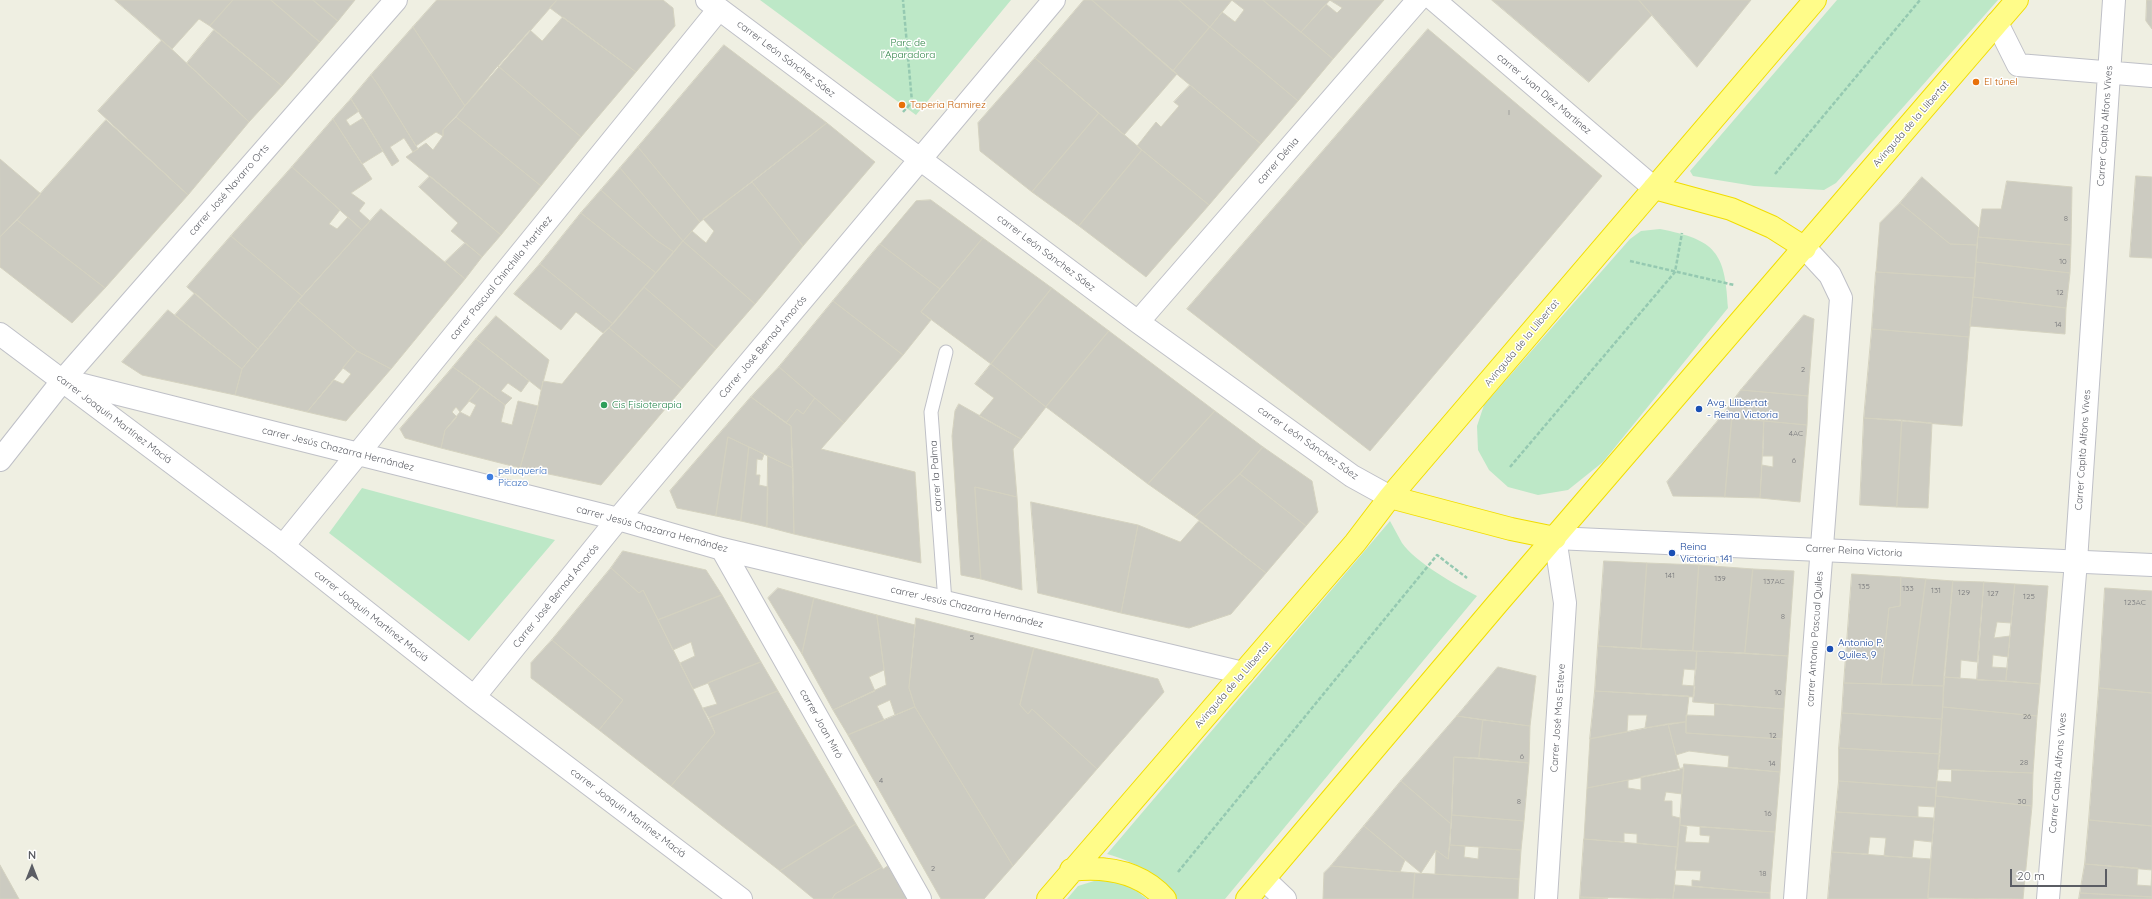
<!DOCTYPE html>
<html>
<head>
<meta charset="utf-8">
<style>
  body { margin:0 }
  #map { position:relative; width:2152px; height:899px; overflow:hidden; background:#efefe2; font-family:Quicksand,sans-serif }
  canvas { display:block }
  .north { position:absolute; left:12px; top:847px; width:40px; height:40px; -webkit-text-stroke:3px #fff; paint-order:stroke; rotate:0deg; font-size:11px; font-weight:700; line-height:16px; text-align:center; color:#5b5d64 }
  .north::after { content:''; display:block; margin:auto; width:14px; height:18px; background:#5b5d64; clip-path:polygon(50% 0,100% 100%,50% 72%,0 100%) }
  .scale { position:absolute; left:2010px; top:869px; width:97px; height:18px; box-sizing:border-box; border:2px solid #5b5d64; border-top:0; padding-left:5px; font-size:12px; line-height:14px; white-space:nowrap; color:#5b5d64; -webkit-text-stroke:3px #fff; paint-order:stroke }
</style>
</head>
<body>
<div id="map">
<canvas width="2152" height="899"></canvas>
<div class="north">N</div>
<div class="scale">20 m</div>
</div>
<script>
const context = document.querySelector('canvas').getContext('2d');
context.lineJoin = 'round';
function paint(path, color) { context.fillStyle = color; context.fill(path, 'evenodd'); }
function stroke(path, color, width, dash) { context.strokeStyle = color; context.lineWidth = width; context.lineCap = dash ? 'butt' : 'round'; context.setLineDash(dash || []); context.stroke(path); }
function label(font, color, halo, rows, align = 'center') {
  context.font = font + ' Quicksand,sans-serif'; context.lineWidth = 3; context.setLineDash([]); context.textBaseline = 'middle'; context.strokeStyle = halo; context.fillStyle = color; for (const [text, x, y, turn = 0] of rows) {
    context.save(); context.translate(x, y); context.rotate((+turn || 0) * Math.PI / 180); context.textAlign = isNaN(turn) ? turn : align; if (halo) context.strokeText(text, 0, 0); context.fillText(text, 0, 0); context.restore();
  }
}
const green = new Path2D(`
  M760 0H1011L916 115Z
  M1837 0H1998L1836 183 1824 190 1754 186 1693 176 1690 171Z
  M1660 229C1716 240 1725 252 1728 308L1603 462 1568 490 1538 495 1508 487 1489 470 1478 450 1477 426 1484 405 1630 239 1641 231Z
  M362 488 555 540 469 641 329 533Z
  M1390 521C1394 528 1398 536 1402 543 1415 562 1456 585 1477 596L1225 899H1177C1161 875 1135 862 1107 854Z
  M1094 881C1118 881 1128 883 1147 899H1067L1078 886Z`);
const building = new Path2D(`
  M115 0H233L210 26 199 19 172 49Z
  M233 0H271L320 42 282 86 210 26Z
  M271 0H313L338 21 320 42Z
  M313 0H355L338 21Z
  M437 0H557L465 106 413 27Z
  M557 0H663L673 8 675 26 636 72 550 8Z
  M1084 0H1092L1177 74 1124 135 1035 58Z
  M1092 0H1179L1210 27 1173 71Z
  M1179 0H1232L1210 27Z
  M1232 0H1263L1333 59 1298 101 1210 27 1222 12 1235 22 1244 10Z
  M1263 0H1330L1301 32Z
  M1330 0H1384L1333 59 1301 32 1326 4 1337 13 1342 8Z
  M1492 0H1639L1652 15 1589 82Z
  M1639 0H1751L1697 67Z
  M2147 0H2152V29L2146 21Z
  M563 17 636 72 581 137 498 66 530 30 542 41Z
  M413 27 465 106 443 130V136L436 132 416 146 379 86 371 75Z
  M1210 27 1298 101 1261 144 1173 71Z
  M1428 29 1602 176 1370 451 1187 309Z
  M214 30 282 86 249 122 187 63Z
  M162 40 249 122 188 195 98 111Z
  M724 45 827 123 700 222 638 147Z
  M1035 58 1099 113 1032 192 980 151 978 123Z
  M498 66 581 137 541 186 456 117Z
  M371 75 379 86 418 149 413 152 404 138 390 147 399 161 392 166 351 99Z
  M1190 85 1261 144 1209 205 1137 146 1156 122 1161 127 1179 106 1174 102Z
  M351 99 359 111 346 120 350 126 363 118 383 151 362 164 333 119Z
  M1099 113 1142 150 1079 226 1032 192Z
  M456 117 541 186 501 235 406 157 426 143 433 150 443 136V130Z
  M333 119 372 179 351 193 365 203 359 211 370 221 362 230 292 167Z
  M106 120 188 195 105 288 17 220Z
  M827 123 875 162 803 246 752 182Z
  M638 147 700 222 683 241 620 168Z
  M1142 150 1209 205 1146 277 1079 226Z
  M0 159 41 194 0 237Z
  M292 167 340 210 329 224 337 229 348 217 362 230 302 296 231 236Z
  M620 168 683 241 674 252 656 240 601 190Z
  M430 176 501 235 482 257 451 231 458 223 419 187Z
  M2136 176 2152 177V258L2130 257Z
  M1922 177 1979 228 1977 245 1950 244 1900 203Z
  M2007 181 2072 187 2071 245 1978 237 1982 209H2001Z
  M752 182 803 246 755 304 683 241 692 231 706 243 714 231 703 219Z
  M601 190 656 240 674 252 656 273 581 213Z
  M931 200 983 238 940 289 880 244 916 201Z
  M1900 203 1950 244 1977 245 1975 278 1876 272 1880 223Z
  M381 209 465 279 391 369 357 351 298 301Z
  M581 213 656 273 613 324 540 264Z
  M17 220 105 288 72 323 0 267V237Z
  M231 236 302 296 258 349 187 287Z
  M1978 237 2071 245 2070 273 1976 262Z
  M983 238 1052 288 991 364 921 312Z
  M683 241 755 304 716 349 644 287Z
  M465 243 482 257 465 279 445 262Z
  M880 244 940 289 921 312 931 320 903 355 833 301Z
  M1976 262 2070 273 2066 308 1973 297Z
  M540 264 613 324 603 333 576 312 561 330 514 294Z
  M1876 272 1975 278 1969 337 1872 329Z
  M644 287 716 349 682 389 609 328Z
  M1052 288 1109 331 1046 407 991 364Z
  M195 293 258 349 242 369 175 315Z
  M1973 297 2066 308 2065 334 1970 326Z
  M298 301 357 351 307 412 235 395 242 369Z
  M833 301 903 355 844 423 779 367Z
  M168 310 242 369 235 395 142 375 122 362Z
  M1804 315 1814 319 1808 396 1741 390Z
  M496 316 549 360 541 390 476 339Z
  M609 328 682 389 601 485 520 468 538 406 543 381 562 384 601 336Z
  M1872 329 1969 337 1962 426 1864 418Z
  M1109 331 1215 411 1148 484 1046 407Z
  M476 339 529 381 521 392 508 383 501 391 512 398 505 405 453 367Z
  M357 351 391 369 346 421 307 412 334 380 343 384 351 374 343 368Z
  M991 364 1046 407 1021 439 979 416 994 398 975 384Z
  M453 367 481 387 460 412 456 407 452 412 457 417 445 430 441 448 405 438 400 429Z
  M779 367 815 398 803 414 797 409 786 423 751 397Z
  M481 387 505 405 501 422 512 425 518 401 538 406 520 468 441 448 445 430 460 412 470 417 476 405 469 401Z
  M1741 390 1808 396 1807 425 1721 417Z
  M751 397 791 426 793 468 728 437 716 516 677 508 670 491Z
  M815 398 844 423 821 449 915 472 921 563 794 534 791 426 786 423 797 409 803 414Z
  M959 404 1021 439 1013 449 1017 497 975 487 981 579 961 575 952 436 955 411Z
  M1215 411 1263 447 1240 474 1195 517 1148 484Z
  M1721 417 1732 418 1725 497 1673 496 1667 482Z
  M1732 418 1764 421 1760 498 1725 497Z
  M1864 418 1902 420 1897 507 1860 505Z
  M1902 420 1932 423 1928 508 1897 507Z
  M1764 421 1807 425 1800 502 1760 498 1762 465 1773 467V456H1763Z
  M728 437 749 447 741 521 716 516Z
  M749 447 764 454 762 460 757 459 756 475H760L759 485 768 487 767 527 741 521Z
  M1263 447 1312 481 1318 512 1306 526 1240 474Z
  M768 456 793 468 794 534 767 527Z
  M1240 474 1306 526 1266 573 1195 517Z
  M975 487 1017 497 1022 590 981 579Z
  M1031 502 1138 525 1121 613 1038 593Z
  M1199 521 1266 573 1231 614 1189 628 1121 613 1138 525 1180 542Z
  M623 551 706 570 722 595 658 620 643 590 639 593 611 568Z
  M1604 561 1647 563 1641 649 1598 646Z
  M1647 563 1699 565 1693 651 1641 649Z
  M1699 565 1753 569 1745 653 1693 651Z
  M611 568 639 593 643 590 715 733 671 786 599 730 623 700 552 640Z
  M1753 569 1794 571 1788 656 1745 653Z
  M1852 574 1901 577 1900 606 1889 608 1881 684 1844 683Z
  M1901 577 1926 579 1912 685 1881 684 1889 608 1900 606Z
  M1926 579 1953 581 1944 686 1912 685Z
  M1953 581 1984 582 1977 662 1961 660 1960 678 1944 677Z
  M1984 582 2015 584 2011 623 1997 622 1994 638 2010 636 2008 657 1993 655 1992 667 2007 668 2006 681 1977 680Z
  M2015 584 2048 586 2040 684 2006 681Z
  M778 588 814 598 802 654 768 598Z
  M2105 588 2152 591V693L2099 688Z
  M722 595 761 662 693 689 680 663 695 656 691 642 673 650 658 620Z
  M814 598 877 615 884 670 869 677 875 691 833 710 802 654Z
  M877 615 915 625 909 688 915 707 895 715 890 700 877 706 884 720 848 735 833 710 886 685Z
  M916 618 1034 648 1020 705 1028 714 1032 709 1097 769 1013 866 915 707 909 688Z
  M552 640 623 700 599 730 531 678V663Z
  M1598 646 1697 651 1696 670 1684 669 1682 685 1695 686 1694 697 1595 691Z
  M1034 648 1158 679 1164 692 1097 769 1032 709 1028 714 1020 705Z
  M1697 651 1788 656 1784 709 1693 702Z
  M761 662 778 691 709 718 703 708 717 704 708 683Z
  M1498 667 1536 676 1530 726 1457 716Z
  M1944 677 2040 684 2037 716 1943 707Z
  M1844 683 1944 686 1942 719 1842 713Z
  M2099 688 2152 693V826L2089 820Z
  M778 691 856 824 780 871 671 786 715 733 709 718Z
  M1595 691 1689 696 1686 722 1645 728 1647 715H1628L1627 732 1590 739Z
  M1715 704 1784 709 1782 739 1686 733V715L1714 716Z
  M915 707 1013 866 984 899H941L848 735Z
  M1943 707 2037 716 2033 773 1938 769Z
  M1842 713 1942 719 1940 754 1839 748Z
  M1457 716 1483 720 1479 758 1454 757 1451 824 1401 781Z
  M1483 720 1530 726 1529 763 1479 758Z
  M1686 722V733L1782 739 1780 772 1728 767 1729 756 1689 751 1676 755 1668 724Z
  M1668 724 1680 770 1587 788 1590 739Z
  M1839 748 1940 754 1936 788 1839 781Z
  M1454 757 1529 763 1524 821 1452 815Z
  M1684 764 1780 772 1775 832 1680 825Z
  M1684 768 1682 794 1666 792 1664 801H1672V816L1680 818 1678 847 1637 843V834L1624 833V842L1584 839 1587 788 1628 780V788L1641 790V777Z
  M1952 770 2033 773 2032 806 1936 796 1937 781 1951 782Z
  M1401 781 1451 824 1448 859 1436 850 1421 873 1364 826Z
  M1839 781 1936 788 1935 807 1918 806V817L1836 812Z
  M1936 796 2032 806 2023 899 1928 898Z
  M1836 812 1934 818 1932 842 1914 840 1912 858 1884 856 1886 838 1870 837 1868 854 1832 852Z
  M1452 815 1524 821 1521 850 1450 845Z
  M2089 820 2152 826V870L2085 864Z
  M856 824 882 867 835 894 832 899H814L780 871Z
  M1680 825 1687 827 1685 842 1709 843 1710 836 1700 835V827L1775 832 1770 893 1692 886V880L1700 881 1701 871 1675 870Z
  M1364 826 1405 860 1400 872 1331 866Z
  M1584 839 1678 847 1673 899 1580 897Z
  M1450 845 1465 846 1464 857 1478 859 1479 847 1521 850 1519 879 1435 874 1436 850 1448 859Z
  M1832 852 1931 859 1928 899H1828Z
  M2085 864 2138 868 2137 885 2151 886 2152 870V897L2080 893Z
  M0 865 19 899H0Z
  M888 866 907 899H832L835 894 882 867 883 869Z
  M1331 866 1415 873 1413 899H1323L1324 873Z
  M1415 873 1519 879 1518 899H1413Z
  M1675 885 1770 893V899H1673Z
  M2080 893 2152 897V899H2079Z
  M1580 897 1608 899H1580Z`);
const path = new Path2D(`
  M903 112 912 102 903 0
  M1775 174 1920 0
  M1630 261 1734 285
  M1510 467 1675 272 1682 233
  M1178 872 1437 555 1467 578`);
const lane = new Path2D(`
  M945 602 931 412 946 352`);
const street = new Path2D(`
  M707 0 1138 322 1352 476 1390 497
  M1434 0 1654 188
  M1997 23 2018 65 2152 76
  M1138 322 1418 0
  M0 334 283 546 474 697 741 899
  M63 380 618 519 722 549 1243 673
  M0 460 63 380 396 0
  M283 546 719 9
  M722 549 920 899
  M474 697 618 519 1054 0
  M1265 880 1285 899
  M1546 899 1565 603 1555 538
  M1795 899 1841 298 1830 275 1805 248
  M2048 899 2076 561 2114 0`);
const secondary = new Path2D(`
  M1555 538 2152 565`);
const highway = new Path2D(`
  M1654 188 1731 209 1772 227 1805 248
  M1390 497 1511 529 1555 538
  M1071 870C1106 866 1140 871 1165 899
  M1048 899 1355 543 1390 497 1815 0
  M1247 899 1497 604 2017 0`);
const markers = [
  [1976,82,4,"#e8710a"],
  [902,105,4,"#e8710a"],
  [604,405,4,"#2e9e5b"],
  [1699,409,4,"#1a4fb4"],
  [490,477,4,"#3f7fe0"],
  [1672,553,4,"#1a4fb4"],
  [1830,649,4,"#1a4fb4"]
];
const numberNames = [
  ["I",1509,113],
  ["8",2066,219],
  ["10",2063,262],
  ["12",2060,293],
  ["14",2058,325],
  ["2",1803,370],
  ["4AC",1796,434],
  ["6",1794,461],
  ["141",1670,576],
  ["139",1720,579],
  ["137AC",1774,582],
  ["135",1864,587],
  ["133",1908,589],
  ["131",1936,591],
  ["129",1964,593],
  ["127",1993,594],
  ["125",2029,597],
  ["123AC",2135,603],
  ["8",1783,617],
  ["5",972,638],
  ["10",1778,693],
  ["26",2027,717],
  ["12",1773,736],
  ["6",1522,757],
  ["28",2024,763],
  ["14",1772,764],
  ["4",881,781],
  ["8",1519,802],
  ["30",2022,802],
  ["16",1768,814],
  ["2",933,869],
  ["18",1763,874]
];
const parkNames = [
  ["Parc de",908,43],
  ["l'Aparadora",908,55]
];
const streetNames = [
  ["carrer León Sánchez Sáez",786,59,37],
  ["carrer Juan Díez Martínez",1544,94,40],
  ["Avinguda de la Llibertat",1911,124,-49],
  ["Carrer Capità Alfons Vives",2105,126,-86],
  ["carrer Dénia",1278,161,-49],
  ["carrer José Navarro Orts",229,190,-49],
  ["carrer León Sánchez Sáez",1046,253,37],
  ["carrer Pascual Chinchilla Martínez",501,278,-51],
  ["Avinguda de la Llibertat",1522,343,-50],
  ["Carrer José Bernad Amorós",763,347,-50],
  ["carrer Joaquín Martínez Maciá",114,419,37],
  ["carrer León Sánchez Sáez",1308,443,35],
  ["carrer Jesús Chazarra Hernández",338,449,14],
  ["Carrer Capità Alfons Vives",2083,450,-86],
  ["carrer la Palma",936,476,-94],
  ["carrer Jesús Chazarra Hernández",652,529,15],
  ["Carrer Reina Victoria",1854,551,3],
  ["Carrer José Bernad Amorós",556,596,-51],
  ["carrer Jesús Chazarra Hernández",967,607,13],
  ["carrer Joaquín Martínez Maciá",371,616,38],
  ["carrer Antonio Pascual Quiles",1815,639,-86],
  ["Avinguda de la Llibertat",1233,685,-49],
  ["Carrer José Mas Esteve",1558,718,-86],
  ["carrer Joan Miró",821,724,61],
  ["Carrer Capità Alfons Vives",2058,773,-85],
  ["carrer Joaquín Martínez Maciá",628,813,37]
];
const foodNames = [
  ["El túnel",1984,82],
  ["Taperia Ramirez",910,105]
];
const transitNames = [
  ["Avg. Llibertat",1707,403],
  ["- Reina Victoria",1707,415],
  ["Reina",1680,547],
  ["Victoria, 141",1680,559],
  ["Antonio P.",1838,643],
  ["Quiles, 9",1838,655]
];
const leisureNames = [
  ["Cis Fisioterapia",612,405]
];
const shopNames = [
  ["peluquería",498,471],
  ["Picazo",498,483]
];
paint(green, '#bde8c7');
paint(building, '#cccbc1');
stroke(building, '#d4d2c0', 1);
stroke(lane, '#bfc0c7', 15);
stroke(street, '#bfc0c7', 24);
stroke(secondary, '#bfc1c9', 24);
stroke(highway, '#f1dd00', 24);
stroke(path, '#95c9b1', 2.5, [4, 2]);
stroke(lane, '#fff', 13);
stroke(street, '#fff', 22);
stroke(secondary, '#fff', 22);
stroke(highway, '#fffc89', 22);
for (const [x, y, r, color] of markers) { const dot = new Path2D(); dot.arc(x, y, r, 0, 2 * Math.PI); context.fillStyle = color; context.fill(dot); stroke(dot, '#fff', 1.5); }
label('8px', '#77787b', null, numberNames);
label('10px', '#2d8244', '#fff', parkNames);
label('10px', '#5b5d64', '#fff', streetNames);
label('10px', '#c56008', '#fff', foodNames, 'left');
label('10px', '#164399', '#fff', transitNames, 'left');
label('10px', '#27864d', '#fff', leisureNames, 'left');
label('10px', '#366cbe', '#fff', shopNames, 'left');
</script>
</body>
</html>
